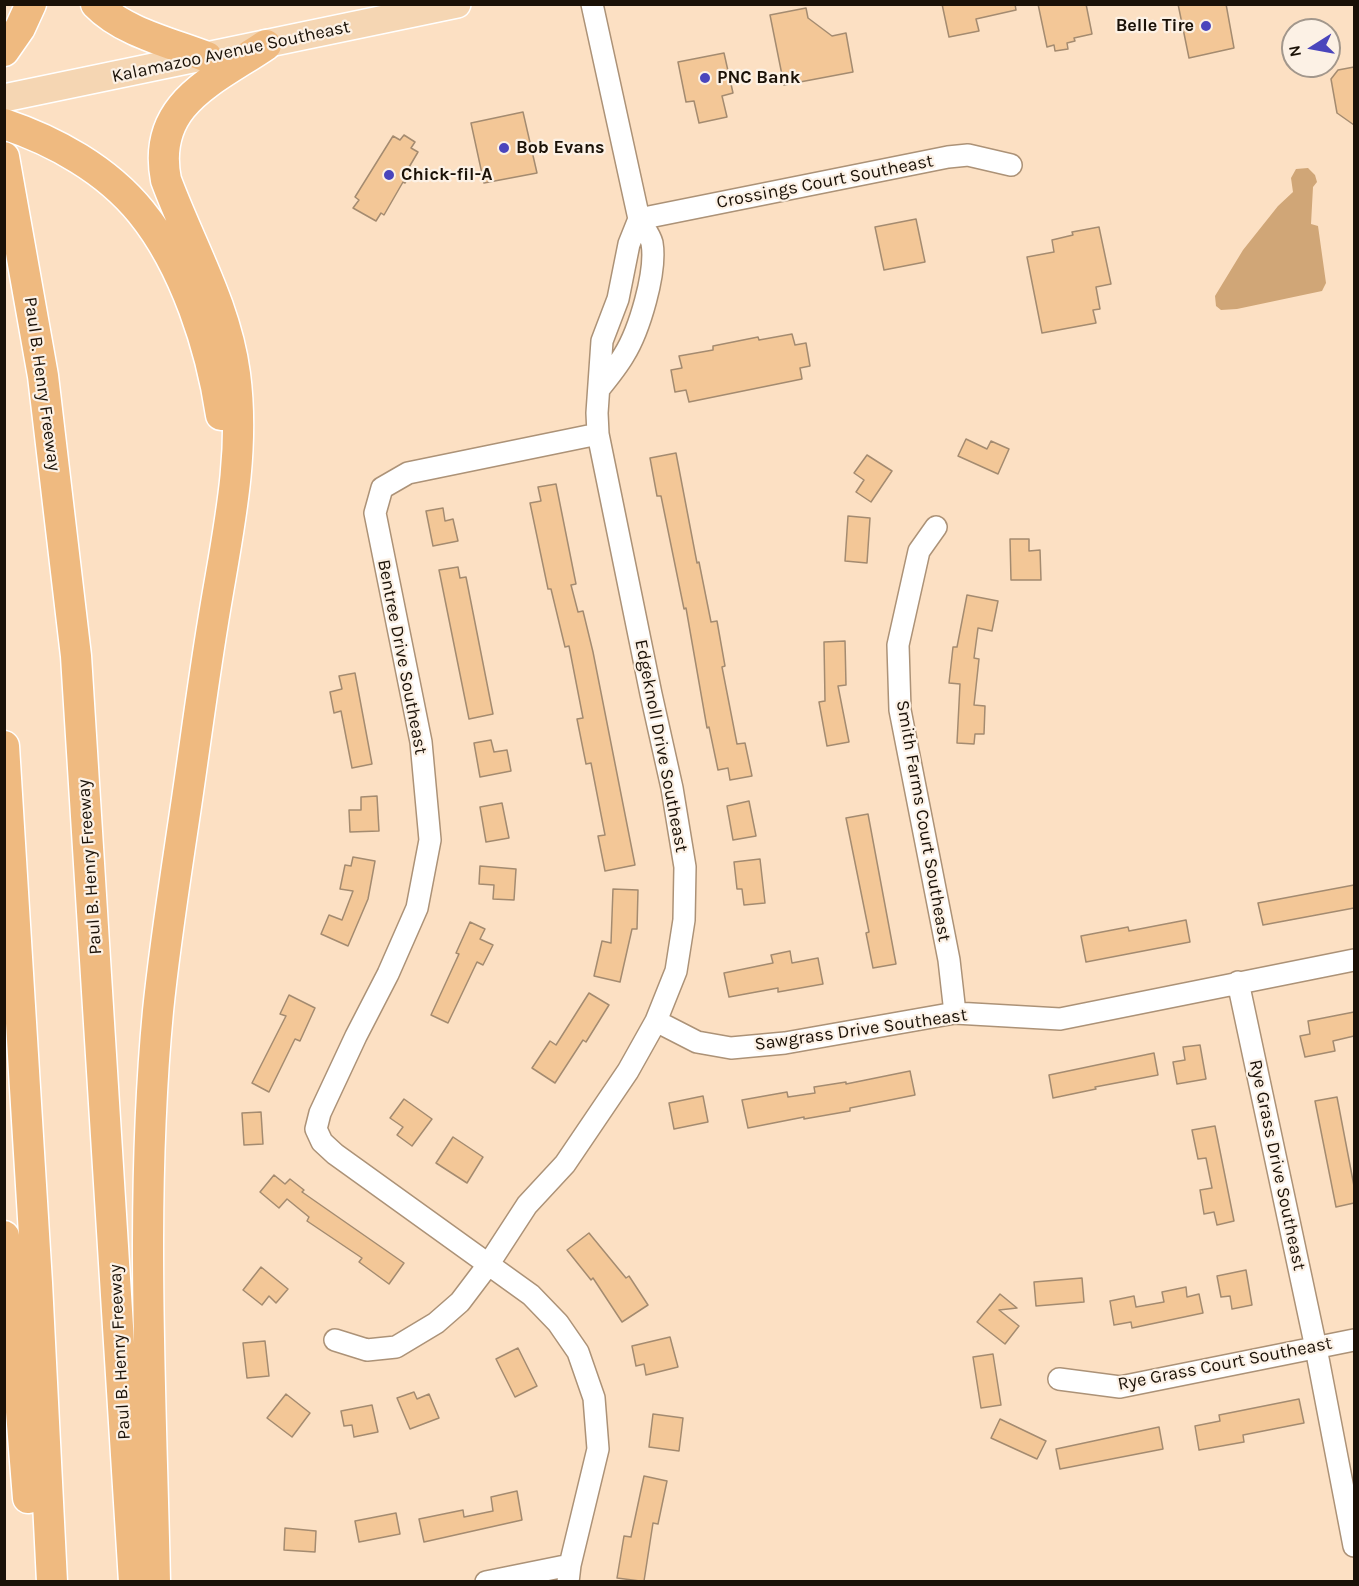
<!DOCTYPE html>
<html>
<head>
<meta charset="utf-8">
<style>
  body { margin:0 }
  #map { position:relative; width:1359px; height:1586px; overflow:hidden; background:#fce0c3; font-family:Karla,sans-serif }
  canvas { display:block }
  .frame { position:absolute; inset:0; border:6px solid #1a1107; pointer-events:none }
  .north { position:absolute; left:1281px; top:18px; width:60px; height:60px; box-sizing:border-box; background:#fcf1e5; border:2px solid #a2978c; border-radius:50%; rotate:259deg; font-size:16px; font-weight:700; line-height:24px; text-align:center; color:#1a1107 }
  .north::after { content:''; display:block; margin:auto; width:21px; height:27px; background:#4a45bc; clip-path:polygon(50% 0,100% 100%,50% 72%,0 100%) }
</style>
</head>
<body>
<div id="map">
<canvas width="1359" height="1586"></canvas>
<div class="frame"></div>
<div class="north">N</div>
</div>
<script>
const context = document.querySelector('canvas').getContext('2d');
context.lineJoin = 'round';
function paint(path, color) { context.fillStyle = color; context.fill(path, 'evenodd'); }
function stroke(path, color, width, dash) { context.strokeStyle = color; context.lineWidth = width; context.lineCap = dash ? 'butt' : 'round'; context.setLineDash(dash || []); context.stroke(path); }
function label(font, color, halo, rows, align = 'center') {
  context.font = font + ' Karla,sans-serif'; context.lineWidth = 4.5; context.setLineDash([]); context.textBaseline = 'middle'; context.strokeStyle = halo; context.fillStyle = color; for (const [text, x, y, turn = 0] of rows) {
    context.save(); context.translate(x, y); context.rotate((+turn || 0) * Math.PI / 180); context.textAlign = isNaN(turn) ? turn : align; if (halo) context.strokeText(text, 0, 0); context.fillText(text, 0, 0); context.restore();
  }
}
const water = new Path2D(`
  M1308 168 1315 175 1317 182 1313 187 1311 224 1318 226 1326 283 1322 291 1237 309 1221 310 1216 306 1215 296 1243 250 1278 206 1293 192 1291 178 1296 169Z`);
const building = new Path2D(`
  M942 4H1015L1016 10 976 19 979 31 949 37Z
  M1038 4H1086L1092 34 1074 38 1075 41 1067 43 1068 49 1055 51 1054 45 1047 47Z
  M1178 4H1226L1234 48 1189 58Z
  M806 8 808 18 832 36 846 33 853 72 784 85 770 15Z
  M724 53 733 93 722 96 727 117 699 123 694 101 686 102 678 62Z
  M1354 67V125L1337 113 1331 79 1338 70Z
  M523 112 537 173 484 183 471 123Z
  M404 135 415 142 411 148 418 152 408 169 412 171 405 183 403 182 384 215 381 213 376 221 353 208 359 200 355 197 393 136 400 140Z
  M916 219 925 262 884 270 875 227Z
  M1099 227 1111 284 1096 287 1100 309 1093 310 1096 323 1042 333 1027 257 1054 252 1052 240 1073 235 1072 232Z
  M792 334 795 345 806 343 810 366 800 368 802 379 689 402 686 390 675 392 671 370 682 368 679 356 713 350V346L758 337 759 340Z
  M966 439 987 449 991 441 1009 449 998 474 958 456Z
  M676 453 697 563 699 562 711 622 717 621 725 666 722 667 737 744 745 743 752 776 730 780 728 768 718 770 709 727 707 728 686 608 684 609 661 496H657L650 458Z
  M867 455 892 471 871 502 856 492 864 480 854 473Z
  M556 484 576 584 571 585 578 612 583 611 593 652 635 865 605 871 598 836 605 835 591 763 586 764 577 719 583 718 569 646 565 647 551 589H548L530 503 541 501 538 487Z
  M443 508 445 521 453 519 458 541 433 546 426 511Z
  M848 516 870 518 867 563 845 561Z
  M1010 539H1029V551L1040 550 1041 580H1011Z
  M458 567 460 578 466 577 493 714 469 719 439 570Z
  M967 595 998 601 992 631 978 628 974 658 979 659 974 705 985 706 984 734H975L974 744 957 743 960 684 949 683 953 647H957Z
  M845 641 846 685 838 686 849 742 827 746 819 702 825 701 824 642Z
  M355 673 372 764 352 768 341 711 334 713 330 692 342 689 339 676Z
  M491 740 494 752 507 750 511 771 480 777 474 743Z
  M377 796 379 831 350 832 349 810H361V797Z
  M749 801 756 836 733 840 727 806Z
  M502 803 509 838 486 842 480 807Z
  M868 814 896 964 873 968 866 933 869 932 846 818Z
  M353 857 375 861 368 899 348 946 321 934 329 915 342 920 353 891 340 889 345 865 351 866Z
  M760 859 765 903 744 905 742 889H737L734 862Z
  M480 866 516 869 514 900 493 899 494 885 479 884Z
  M1354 885V908L1263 925 1258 903Z
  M613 889 638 890 637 929H632L620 982 594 976 602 941 611 943Z
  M1186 920 1190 942 1086 962 1081 936 1128 927 1129 931Z
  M470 922 485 929 480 939 493 945 483 965 477 962 448 1023 431 1015 459 954 456 953Z
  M790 951 792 963 818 958 823 984 778 992V988L729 997 724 973 773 963 771 955Z
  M589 993 609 1005 586 1042 583 1040 555 1083 532 1068 550 1041 556 1045Z
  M289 995 315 1008 300 1041 295 1039 269 1092 252 1083 286 1016 280 1014Z
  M1354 1012V1036L1333 1041 1335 1051 1305 1057 1300 1036 1310 1034 1308 1021Z
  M1200 1045 1206 1079 1177 1084 1173 1062 1185 1060 1183 1047Z
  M1154 1053 1158 1075 1095 1087 1096 1089 1053 1098 1049 1075Z
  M910 1071 915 1095 850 1108V1111L804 1119V1117L748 1128 742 1100 787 1092 788 1097 815 1093 814 1087 846 1082V1084Z
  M703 1096 708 1122 674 1129 669 1103Z
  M1337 1097 1354 1186V1203L1336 1207 1315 1101Z
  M404 1099 432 1119 412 1146 397 1135 403 1127 390 1118Z
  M261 1112 263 1144 244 1145 242 1113Z
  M1215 1126 1234 1221 1217 1225 1214 1212 1204 1214 1200 1190 1212 1188 1206 1158 1198 1159 1192 1130Z
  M453 1137 483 1157 467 1183 436 1163Z
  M274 1175 285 1184 290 1179 304 1190 302 1192 404 1263 389 1284 359 1262 362 1258 307 1221 309 1217 287 1199 279 1208 260 1192Z
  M589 1233 626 1278 629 1276 648 1305 622 1322 593 1278 591 1280 567 1250Z
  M261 1267 288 1289 276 1303 269 1296 262 1305 243 1290Z
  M1246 1270 1252 1305 1232 1309 1230 1296 1221 1297 1217 1276Z
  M1082 1278 1084 1302 1036 1306 1034 1282Z
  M1186 1287 1187 1297 1199 1294 1203 1313 1132 1328 1131 1322 1114 1325 1110 1301 1134 1296 1136 1307 1164 1302 1162 1292Z
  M1000 1294 1017 1308 999 1310 1019 1326 1005 1344 977 1322Z
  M670 1337 678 1367 646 1375 644 1364 636 1366 632 1346Z
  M265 1341 269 1376 247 1378 243 1343Z
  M518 1348 537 1386 515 1397 496 1359Z
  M993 1354 1001 1405 981 1408 973 1357Z
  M414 1392 417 1399 429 1394 439 1418 410 1429 397 1398Z
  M286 1394 310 1413 292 1437 267 1418Z
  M1299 1399 1304 1423 1243 1435 1244 1442 1199 1450 1195 1426 1220 1421 1219 1415Z
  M372 1405 378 1432 354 1437 352 1425 344 1426 341 1411Z
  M653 1414 683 1418 679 1451 649 1447Z
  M1000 1419 1046 1441 1037 1459 991 1438Z
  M1159 1427 1163 1449 1060 1469 1056 1449Z
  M644 1476 667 1481 658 1524 653 1523 644 1581H640L617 1578 624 1536 631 1537Z
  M517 1491 522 1520 424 1542 419 1519 463 1510 464 1517 493 1511 491 1497Z
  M396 1513 400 1534 359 1542 355 1521Z
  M285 1528 316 1531 315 1552 284 1550Z`);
const minor = new Path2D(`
  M592 4 639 219C643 226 650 235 652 243 657 272 639 331 624 355 617 367 608 378 599 389
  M639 219 948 157 968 155 1011 165
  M936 527 919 551 898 645 900 710 949 960 955 1013
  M1238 982 1316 1348 1354 1546
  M656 1021 697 1042 731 1048 785 1043 955 1013 1060 1019 1354 960
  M335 1340 367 1350 396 1347 436 1323 460 1302 488 1265 527 1205 565 1164 628 1071 656 1021 676 971 684 920 685 867 672 788 651 694 598 434 597 413 602 341 618 299 629 244 639 219
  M1059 1379 1120 1387 1354 1340
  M486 1582 570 1565
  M568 1582 570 1565 598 1449 594 1398 578 1352 558 1323 531 1295 335 1154 322 1142 316 1129 320 1113 356 1036 388 974 417 908 430 840 421 742 375 513 382 488 408 473 598 434`);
const major = new Path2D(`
  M4 98 457 4`);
const highway = new Path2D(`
  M96 4C123 32 171 43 207 57
  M4 51 20 28 31 4
  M4 124C55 141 107 170 141 212 185 266 211 348 221 415
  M4 157 43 376 76 656 134 1582
  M4 746 37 1283 52 1582
  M4 1236 12 1300 28 1498
  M155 1582C151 1391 140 1201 158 1011 165 942 176 874 186 806 195 745 203 683 213 622 226 540 246 458 235 374 226 305 190 245 166 180 151 104 213 81 266 45`);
const markers = [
  [1206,26,6,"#4a45bc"],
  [705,78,6,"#4a45bc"],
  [504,148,6,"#4a45bc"],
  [389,175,6,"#4a45bc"]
];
const poiNames = [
  ["Belle Tire",1194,26,"right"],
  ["PNC Bank",717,78],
  ["Bob Evans",516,148],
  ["Chick-fil-A",401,175]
];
const streetNames = [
  ["Kalamazoo Avenue Southeast",231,52,-12],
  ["Crossings Court Southeast",825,182,-11],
  ["Paul B. Henry Freeway",42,384,82],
  ["Bentree Drive Southeast",402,657,79],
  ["Edgeknoll Drive Southeast",661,746,79],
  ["Smith Farms Court Southeast",923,821,80],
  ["Paul B. Henry Freeway",90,867,-94],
  ["Sawgrass Drive Southeast",861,1030,-8],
  ["Rye Grass Drive Southeast",1277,1165,78],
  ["Paul B. Henry Freeway",120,1352,-93],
  ["Rye Grass Court Southeast",1225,1364,-11]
];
paint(water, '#d0a677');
paint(building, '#f3c797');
stroke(building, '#a48b70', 1.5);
stroke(minor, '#ac9277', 24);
stroke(major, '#fff', 30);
stroke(highway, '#fff', 33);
stroke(minor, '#fff', 21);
stroke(major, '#f5d6b3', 27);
stroke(highway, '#efba80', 30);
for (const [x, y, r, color] of markers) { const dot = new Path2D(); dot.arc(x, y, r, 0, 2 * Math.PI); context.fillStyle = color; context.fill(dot); stroke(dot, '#fcf1e5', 2); }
label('bold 18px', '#1a1107', '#fcf1e5', poiNames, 'left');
label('18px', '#1a1107', '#fcf1e5', streetNames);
</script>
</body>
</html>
